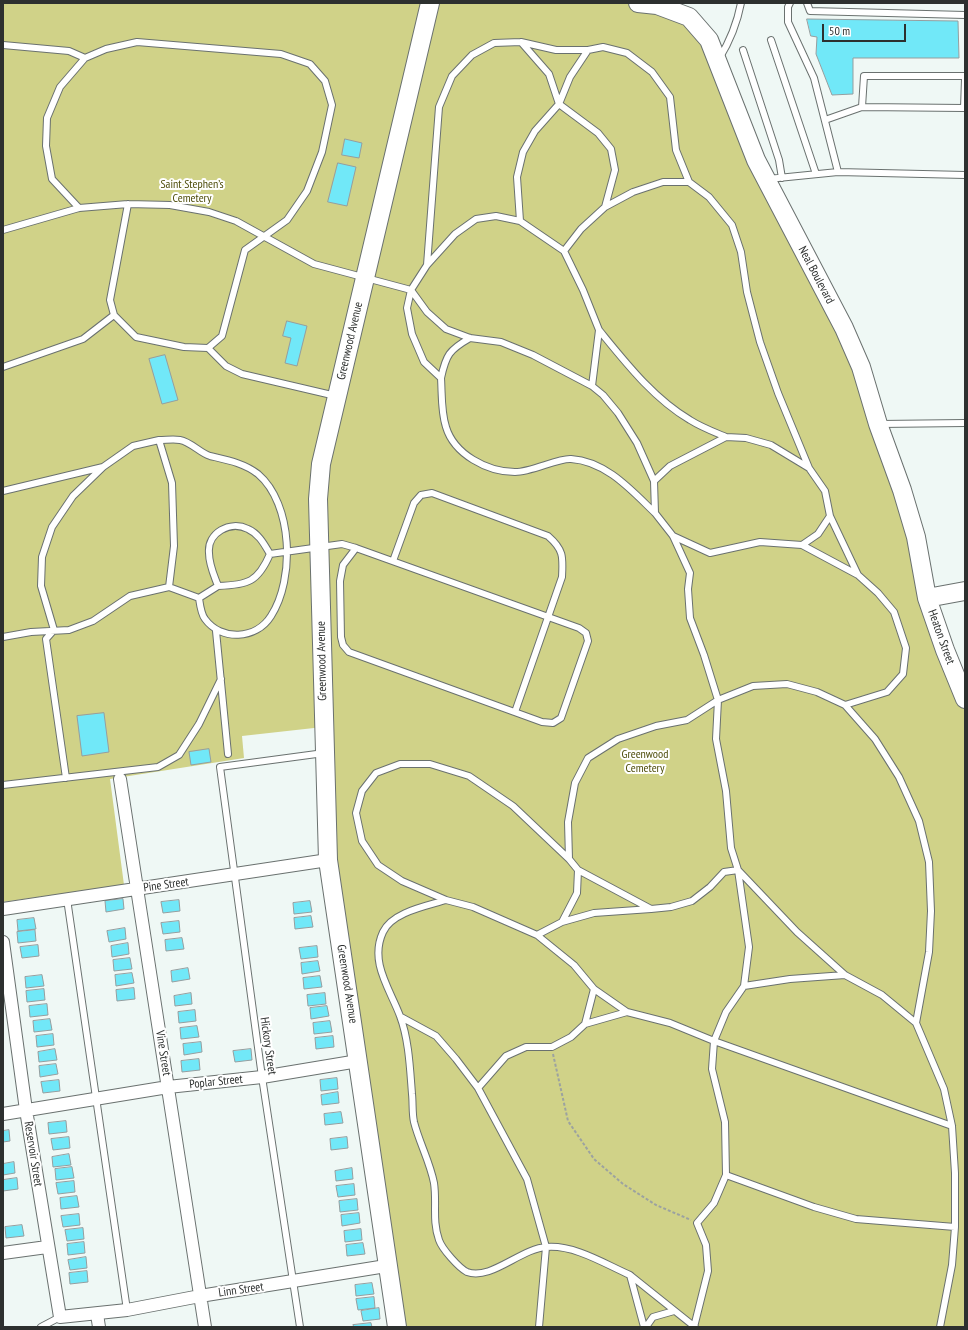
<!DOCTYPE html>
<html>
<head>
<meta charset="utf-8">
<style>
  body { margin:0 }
  #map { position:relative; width:968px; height:1330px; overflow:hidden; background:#eff8f5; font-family:"PT Sans Narrow",sans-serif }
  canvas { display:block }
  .frame { position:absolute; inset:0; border:4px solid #2d302f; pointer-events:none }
  .scale { position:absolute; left:822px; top:24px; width:84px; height:18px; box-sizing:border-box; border:2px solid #2d302f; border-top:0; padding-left:5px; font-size:12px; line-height:14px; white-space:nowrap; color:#2d302f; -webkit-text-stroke:3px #fff; paint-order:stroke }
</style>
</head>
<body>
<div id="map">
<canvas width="968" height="1330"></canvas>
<div class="frame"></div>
<div class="scale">50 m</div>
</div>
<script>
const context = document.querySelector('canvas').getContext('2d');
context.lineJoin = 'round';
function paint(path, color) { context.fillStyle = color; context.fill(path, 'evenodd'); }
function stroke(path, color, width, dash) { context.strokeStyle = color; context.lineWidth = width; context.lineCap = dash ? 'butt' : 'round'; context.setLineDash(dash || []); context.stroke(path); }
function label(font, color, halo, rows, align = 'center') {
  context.font = font + ' "PT Sans Narrow",sans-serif'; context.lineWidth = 4; context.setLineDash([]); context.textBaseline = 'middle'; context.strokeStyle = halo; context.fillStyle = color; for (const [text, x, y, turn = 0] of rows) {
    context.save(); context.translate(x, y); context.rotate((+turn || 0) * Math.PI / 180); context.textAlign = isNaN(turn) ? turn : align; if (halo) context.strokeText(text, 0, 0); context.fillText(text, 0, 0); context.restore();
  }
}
const green = new Path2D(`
  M3 3H638L689 17 844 328 965 699V1327H397L328 860 323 727 242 736 244 758 110 779 124 885 3 902Z`);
const building = new Path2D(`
  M807 19 958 21 959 58H853V94L832 95 816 54 817 37 811 36Z
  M345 139 362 143 359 158 342 155Z
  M338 163 356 167 347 206 328 202Z
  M287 321 307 326 297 366 285 363 291 338 283 336Z
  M165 355 178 400 162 404 149 359Z
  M104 713 109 752 82 756 77 716Z
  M209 749 211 762 191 765 189 752Z
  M123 899 124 909 106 912 105 901Z
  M179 900 180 911 163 913 161 902Z
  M310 901 312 912 294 914 293 903Z
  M311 916 313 927 295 929 294 918Z
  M34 918 36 929 18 931 17 920Z
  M179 921 180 932 163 934 161 923Z
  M125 928 126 939 109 942 107 931Z
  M35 930 36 941 18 943 17 932Z
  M182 938 184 949 166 951 165 940Z
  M128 943 129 954 112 957 111 946Z
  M38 945 39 956 22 958 20 947Z
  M317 946 318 957 301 959 299 948Z
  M130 958 132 969 114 971 113 960Z
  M318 961 320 971 302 974 301 963Z
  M188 968 190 979 172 982 171 971Z
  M132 973 134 983 116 986 115 975Z
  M42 975 44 986 26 988 25 977Z
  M320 976 322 987 304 989 303 978Z
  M134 988 135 999 117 1001 116 990Z
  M44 989 45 1000 27 1002 26 991Z
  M191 993 192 1004 175 1006 174 996Z
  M325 993 326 1004 308 1006 307 995Z
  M47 1004 48 1015 30 1017 29 1006Z
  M327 1006 329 1016 311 1019 310 1008Z
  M195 1010 196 1021 179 1023 178 1012Z
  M50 1019 52 1030 34 1032 33 1021Z
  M330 1021 332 1032 314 1034 313 1023Z
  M197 1026 199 1037 181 1039 180 1028Z
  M53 1034 54 1045 37 1047 36 1036Z
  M333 1036 334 1047 316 1049 315 1038Z
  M201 1042 202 1052 184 1055 183 1044Z
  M55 1049 57 1060 39 1062 38 1052Z
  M251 1049 252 1060 235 1062 233 1051Z
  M199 1059 200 1070 182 1072 181 1061Z
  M56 1064 58 1074 40 1077 39 1066Z
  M337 1078 338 1089 321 1091 320 1080Z
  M59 1080 60 1091 43 1093 41 1082Z
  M338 1092 339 1103 322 1105 321 1095Z
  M341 1112 343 1123 325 1125 324 1114Z
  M66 1121 67 1132 49 1134 48 1123Z
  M9 1130 10 1141 3 1142V1131Z
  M69 1137 70 1148 53 1150 51 1139Z
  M347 1137 348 1148 331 1150 330 1139Z
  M69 1154 71 1165 53 1167 52 1157Z
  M14 1162 15 1173 3 1175V1164Z
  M72 1167 74 1178 56 1180 55 1169Z
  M352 1168 353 1179 336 1181 335 1171Z
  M17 1178 18 1189 3 1191V1180Z
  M74 1181 75 1192 58 1194 56 1183Z
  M354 1184 355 1195 338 1197 336 1186Z
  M77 1196 79 1207 61 1209 60 1198Z
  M357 1199 358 1210 340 1212 339 1201Z
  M359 1213 360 1223 342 1226 341 1215Z
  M79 1214 80 1225 63 1227 61 1216Z
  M22 1225 24 1236 6 1238 5 1227Z
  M83 1228 84 1239 67 1241 65 1230Z
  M361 1229 362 1240 345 1242 344 1231Z
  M84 1242 85 1253 68 1255 67 1244Z
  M363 1243 365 1254 347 1256 346 1245Z
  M86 1257 87 1268 70 1270 68 1260Z
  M87 1271 88 1282 70 1284 69 1273Z
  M372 1283 374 1294 356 1296 355 1285Z
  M374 1297 375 1308 358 1310 356 1299Z
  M379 1308 380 1319 363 1321 361 1311Z
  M371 1323 372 1327H354L353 1325Z`);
const path = new Path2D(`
  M553 1054 568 1121 594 1159 623 1184 656 1205 691 1220`);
const lane = new Path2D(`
  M790 3 788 7V22L814 78 838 172 965 175
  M807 3 810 11 965 15
  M771 40 816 174
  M3 45 69 51 85 58
  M588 50H556L521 42 549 74 559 104 598 133 611 149 615 170 605 207
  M743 50 779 160 782 178
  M719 59C730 41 737 24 741 3
  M862 107 864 76H965
  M825 120 862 107 964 108 965 79
  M768 179 838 172
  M79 208 52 179 46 146 47 118 60 87 85 58 106 49 137 42 281 54 310 64 325 81 332 105 322 152 307 191 287 220 245 250 222 336 208 348 184 347 136 337 114 315 110 300 128 204
  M520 221 517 177 523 152 535 131 559 104 570 77 588 50 603 47 627 53 652 72 670 97 676 150 689 182
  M3 230 79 208 128 204 170 205 209 212 236 221 314 264 411 290 427 312 446 329 470 338 501 342 533 355 592 386 603 395 618 413 637 443 654 481 655 513 673 536 690 573 688 589 690 618 704 655 718 700 716 739 726 791 731 848 738 870 797 932 845 975 882 995 916 1023 944 1089 952 1126 955 1173V1227L952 1265 940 1327
  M564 251 581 229 605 207 633 192 663 182H689L709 197 732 225 741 252 747 292 760 342 778 393 809 468
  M427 265 439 107 452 76 472 55 494 43 521 42
  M599 330C626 363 653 398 690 420 701 427 714 432 726 437
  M470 338C449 350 446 355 441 378L424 362 412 334 407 308 411 290 427 265 455 234 476 219 496 216 520 221 564 251 583 290 599 330 592 386
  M208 348 226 366 242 374 336 396
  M3 367 83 339 114 315
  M441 378C442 394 441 412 446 427 454 454 487 472 515 472 532 472 558 458 571 459 606 461 632 491 655 513
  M880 424 965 423
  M654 481 670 466 726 437 746 438 771 445 809 468 825 491 830 516
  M3 491 103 467 133 446 159 440
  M673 536 710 553 760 542 802 545
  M270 554C258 582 248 585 218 586 214 575 209 565 209 553 207 533 230 520 248 529 259 534 264 544 270 554L342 544 356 548 579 628 586 633 588 641 561 718 553 723 542 722 349 652 343 645 341 637 340 581 343 565 356 548
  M393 561 414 503 421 495 432 493 548 536C564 550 563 557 562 577L515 712
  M199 598 169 587 174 546 172 483 159 440C166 440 174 439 180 440 191 442 200 453 210 456 227 460 244 463 258 474 293 504 295 579 271 616 256 640 221 641 205 619 201 614 200 605 199 598L218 586
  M216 631 228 754
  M3 637 31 632 69 630 93 621 130 596 169 587
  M845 705 887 692 903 674 906 648 894 612 878 593 858 575 802 545 818 534 830 516 858 575
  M66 778 46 639 54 630 41 586 42 557 52 527 73 496 103 467
  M3 785 158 767 179 755 199 724 221 679
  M569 859 568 822 575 783 588 758 618 739 656 726 687 720 718 700 753 686 787 684 817 692 845 705 875 739 899 777 919 821 929 862 931 911 929 952 916 1023
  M67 899 127 1310
  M446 900C427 906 392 912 383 932 369 962 390 989 400 1016 409 1040 410 1069 412 1094 413 1103 412 1113 414 1122 419 1142 430 1162 434 1183 437 1203 432 1220 439 1240 442 1249 459 1268 467 1272 491 1281 521 1248 547 1247 575 1245 605 1264 630 1275
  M651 909 594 913 562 922 577 893 578 870 651 909 671 907 692 901 710 887 724 872 738 870 749 947 744 986
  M562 922 537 935 574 965 594 989 585 1024 627 1012 594 989
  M537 935 473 907 446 900 402 881 378 865 362 841 356 813 362 791 376 773 400 764H430L469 776 513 806 569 859 578 870
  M627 1012 670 1023 714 1041 952 1126
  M401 1017 436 1036 456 1059 478 1088 527 1179 546 1247 539 1327
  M478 1088 506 1056 526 1047H552L571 1037 585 1024
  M726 1175 814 1207 856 1219 955 1227
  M41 1327 60 1317
  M300 1327 262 1077 220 767 324 753
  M644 1327 630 1275 695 1327
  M646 1327 653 1317 674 1311
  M694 1327 708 1271 706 1245 697 1223 714 1203 726 1175 725 1122 712 1069 714 1041 726 1012 744 986 790 979 845 975`);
const street = new Path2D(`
  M120 779 205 1327
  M3 909 328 860
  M3 942 26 1110 60 1317 127 1310 200 1296 386 1266
  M3 1114 168 1087 262 1077 358 1061
  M3 1253 47 1247
  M97 1314 99 1327`);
const secondary = new Path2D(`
  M638 3 657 5 689 17 709 40 756 160 844 328 861 367 878 424 902 490 916 537 927 598 945 650 965 699
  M927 598 965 591
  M397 1327 328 860 318 499 321 464 430 3`);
const parkNames = [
  ["Saint Stephen’s",192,185],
  ["Cemetery",192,199],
  ["Greenwood",645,755],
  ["Cemetery",645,769]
];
const streetNames = [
  ["Neal Boulevard",816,275,62],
  ["Greenwood Avenue",350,341,-77],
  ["Heaton Street",941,637,70],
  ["Greenwood Avenue",322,661,-91],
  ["Pine Street",166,885,-8],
  ["Greenwood Avenue",347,984,81],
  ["Hickory Street",268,1046,82],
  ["Vine Street",163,1053,81],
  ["Poplar Street",216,1082,-6],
  ["Reservoir Street",33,1154,81],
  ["Linn Street",241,1290,-8]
];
paint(green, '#d0d288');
paint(building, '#71e8f8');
stroke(building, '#959e9f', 1);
stroke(lane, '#6a716f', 8);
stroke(street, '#6a716f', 14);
stroke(secondary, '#6a716f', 20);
stroke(path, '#9ca2a0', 2, [3, 2]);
stroke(lane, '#fff', 6);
stroke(street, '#fff', 12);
stroke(secondary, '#fff', 18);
label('12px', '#4e4d0a', '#fff', parkNames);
label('12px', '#2d302f', '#fff', streetNames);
</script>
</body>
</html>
